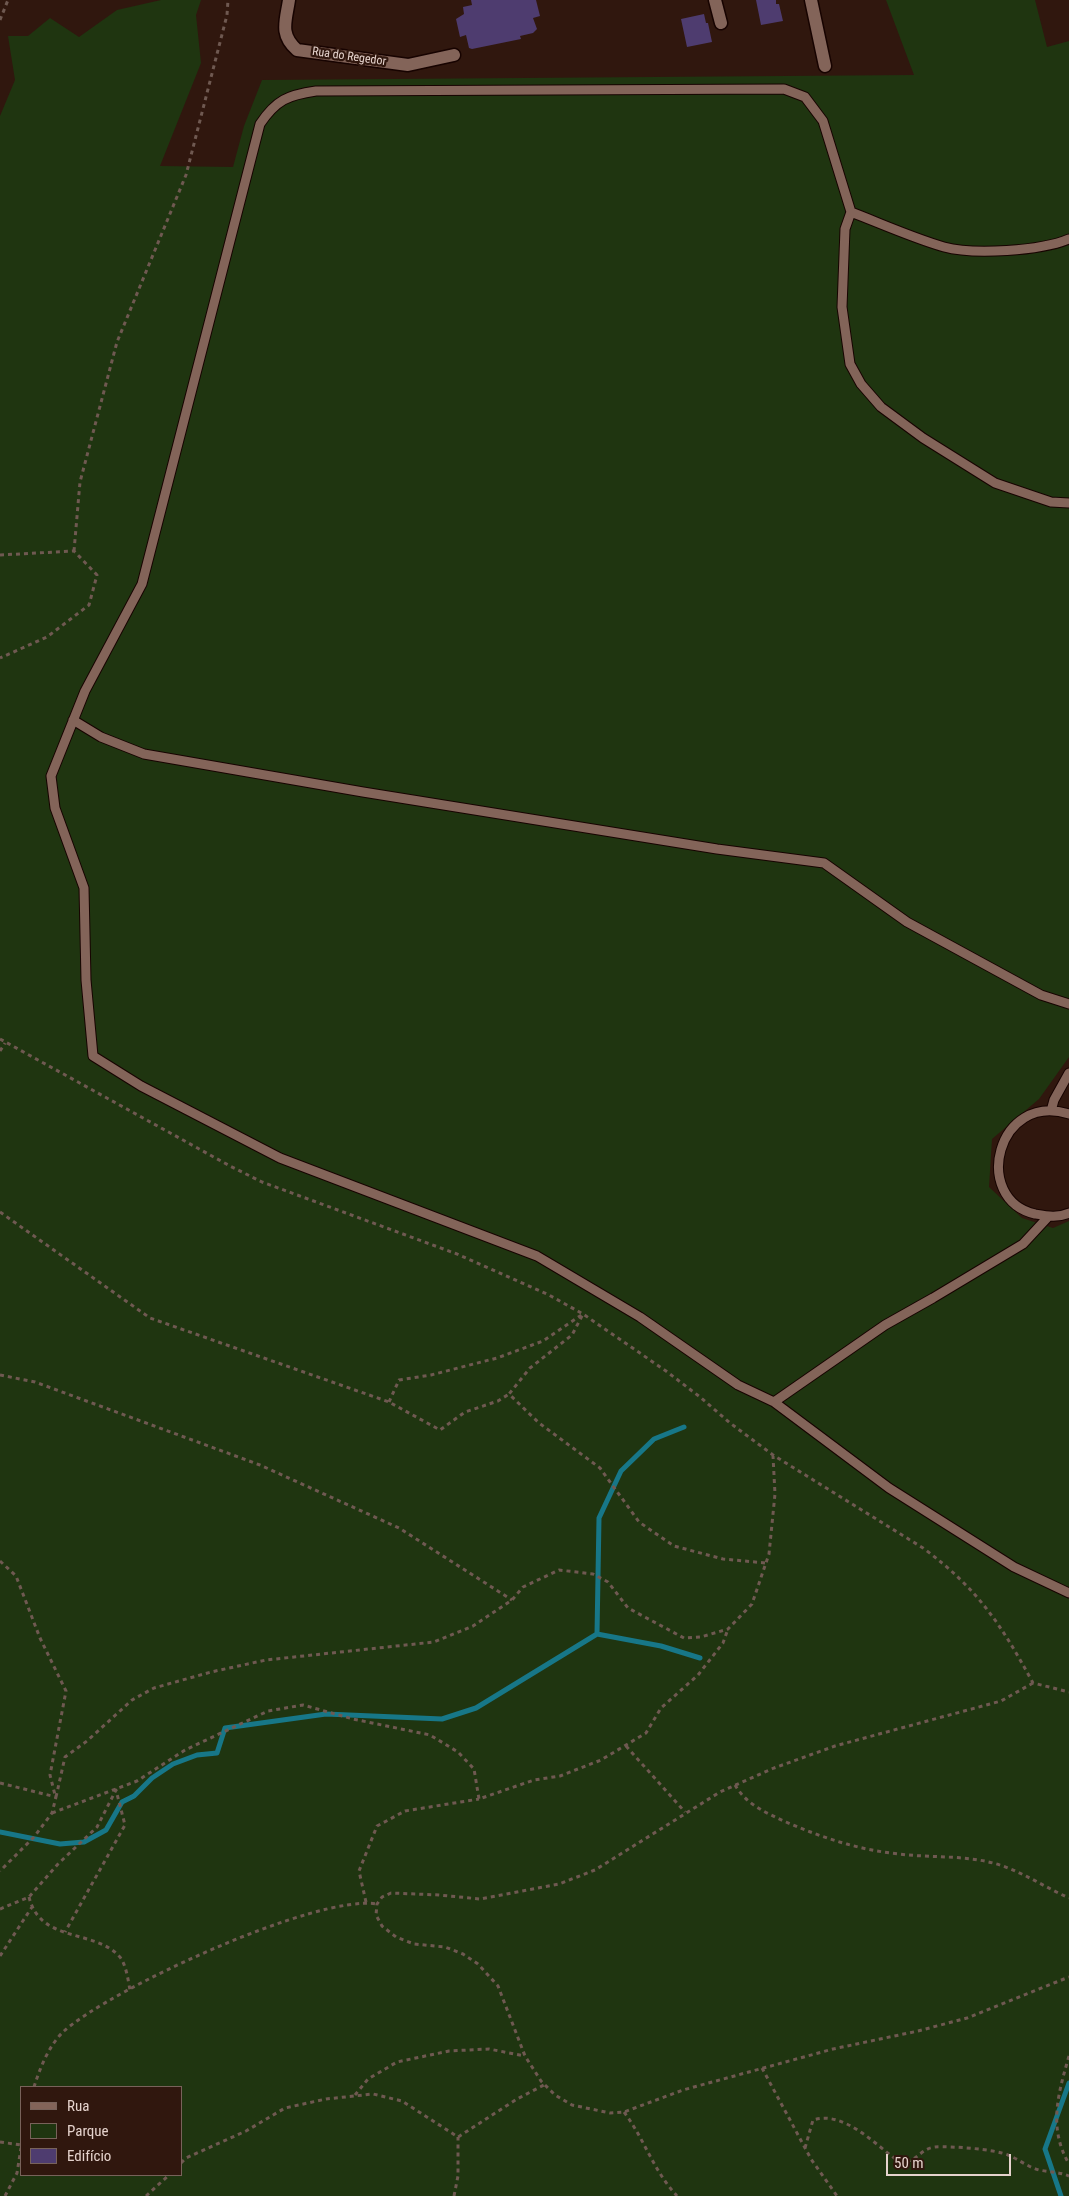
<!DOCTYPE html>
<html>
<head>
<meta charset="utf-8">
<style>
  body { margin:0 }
  #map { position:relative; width:1069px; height:2196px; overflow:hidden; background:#30170e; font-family:"Roboto Condensed",sans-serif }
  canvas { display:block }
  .legend { position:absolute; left:20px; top:2086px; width:162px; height:90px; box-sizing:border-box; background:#30170e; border:1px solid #78625a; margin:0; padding:6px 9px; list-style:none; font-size:15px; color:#e5d3cd }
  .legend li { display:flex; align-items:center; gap:10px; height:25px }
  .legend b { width:25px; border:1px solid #78625a }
  .scale { position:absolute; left:886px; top:2154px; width:125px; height:22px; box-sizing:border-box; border:2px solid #e5d3cd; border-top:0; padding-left:6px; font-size:15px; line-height:18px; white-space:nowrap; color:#e5d3cd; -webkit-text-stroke:4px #30170e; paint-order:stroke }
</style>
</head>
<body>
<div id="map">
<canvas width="1069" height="2196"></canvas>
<ul class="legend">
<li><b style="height:6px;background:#836459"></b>Rua</li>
<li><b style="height:14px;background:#1f3510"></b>Parque</li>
<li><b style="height:14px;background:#4e3c6f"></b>Edifício</li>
</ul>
<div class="scale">50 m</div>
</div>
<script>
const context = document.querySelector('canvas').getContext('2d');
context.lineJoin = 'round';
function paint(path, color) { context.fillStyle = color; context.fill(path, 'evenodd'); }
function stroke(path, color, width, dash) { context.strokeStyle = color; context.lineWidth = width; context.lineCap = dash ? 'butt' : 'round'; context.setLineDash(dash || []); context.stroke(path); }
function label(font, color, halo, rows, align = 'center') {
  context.font = font + ' "Roboto Condensed",sans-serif'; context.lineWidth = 4.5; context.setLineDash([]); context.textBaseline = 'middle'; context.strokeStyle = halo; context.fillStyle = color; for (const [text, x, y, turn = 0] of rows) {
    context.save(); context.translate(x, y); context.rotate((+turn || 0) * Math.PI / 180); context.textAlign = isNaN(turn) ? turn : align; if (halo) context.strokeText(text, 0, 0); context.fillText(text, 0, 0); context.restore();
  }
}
const green = new Path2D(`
  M161 0H201L196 15 201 63 160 166 233 167 244 126 262 80 914 75 886 0H1035L1047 47 1069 41V1057L1039 1099 992 1139 989 1187 1022 1218 1053 1228 1069 1221V2196H0V116L15 80 8 36H28L50 18 79 37 117 10ZM21 2087H181V2175H21Z`);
const stream = new Path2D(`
  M597 1634 599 1518 621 1471 654 1439 684 1427
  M0 1832 60 1844 84 1842 106 1830 122 1802 134 1796 152 1778 173 1764 197 1755 217 1753 225 1728 326 1714 442 1719 476 1708 597 1634 661 1646 700 1658
  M1061 2196 1045 2149 1069 2083`);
const building = new Path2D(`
  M471 0H536L540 16 533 18 537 29 533 33 520 36 521 39 472 49 469 48 466 35 460 37 456 19 464 14 463 7 472 5Z
  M756 0H776V4H779L783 21 761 25Z
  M704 14 706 23H708L712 42 687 47 681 19Z`);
const path = new Path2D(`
  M0 20 8 0
  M74 551 80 482 117 342 186 175 227 15 228 0
  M0 555 74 551 97 575 89 605 47 637 0 658
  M0 1039 230 1166 262 1182 457 1254 549 1295 583 1314 666 1371 700 1397 730 1423 773 1455 923 1548C977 1588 1001 1624 1033 1683L1069 1692
  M0 1051 5 1043
  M0 1212 150 1318 389 1402 440 1430 465 1412 498 1401 509 1394
  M0 1375 35 1382 260 1465 399 1528 512 1600
  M389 1402 399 1380 431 1375 497 1358 543 1341 583 1314 572 1335 530 1368 509 1394 539 1423 600 1468 639 1522 674 1546 723 1559 766 1563
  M0 1561 16 1576 40 1638 66 1691 50 1775 55 1795
  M1033 1683 1001 1701 835 1746 774 1768 720 1792 595 1870 559 1884 480 1899 439 1895 391 1893 382 1897 377 1904 376 1915 382 1926 396 1937 414 1944 445 1947 463 1954 478 1964 498 1986 525 2056 541 2081 555 2095 572 2105 610 2113 624 2112 683 2090 833 2049 918 2031 967 2018 1069 1977
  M626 1746 685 1812
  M0 1783 56 1797 52 1813 34 1837 0 1871
  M735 1785C746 1804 766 1813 786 1822 823 1838 859 1850 899 1854 931 1858 962 1855 993 1863 1020 1870 1044 1887 1069 1898
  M56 1797 65 1757 87 1741 132 1700 154 1688 211 1672 266 1660 434 1642 473 1626 512 1600 523 1587 559 1570 593 1574 608 1582 628 1608 684 1638 701 1637 728 1629 752 1604 769 1554 775 1494 773 1456
  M52 1813 137 1781 185 1750 268 1711 303 1705 353 1719 430 1735 458 1752 474 1769 479 1799 534 1780 560 1776 601 1760 646 1733 661 1708 698 1675 723 1643 728 1629
  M29 1897C40 1943 94 1929 119 1956 126 1963 128 1980 130 1990
  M366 1902 359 1871 377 1826 405 1811 479 1799
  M0 1909 29 1897 58 1864 97 1827 116 1790 125 1825 65 1932
  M0 1956 32 1907
  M1069 2056C1058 2094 1048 2128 1069 2164
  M762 2068 811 2159 837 2196
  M34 2087C40 2068 49 2045 64 2031 111 1989 316 1894 377 1904
  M355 2095 368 2079 397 2062 449 2051 489 2049 525 2056
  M624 2112C645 2140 653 2170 677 2196
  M0 2142 21 2145
  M805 2148 813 2120C843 2110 875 2144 898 2161 917 2165 918 2149 935 2147 951 2146 994 2149 1008 2155 1018 2159 1028 2167 1039 2170 1049 2172 1059 2172 1069 2176
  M181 2163 186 2158 246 2131 285 2108 326 2099 373 2094 402 2101 458 2137 517 2099 544 2085
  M5 2196 17 2173 21 2148
  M146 2196 169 2175
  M454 2196 458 2176V2137`);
const lane = new Path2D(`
  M851 212 823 121 805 97 784 89 316 91C288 95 276 100 260 124L142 584 85 691 51 776 55 808 84 888 86 980 93 1056 141 1086 280 1158 537 1256 640 1317 738 1385 774 1402 885 1325 933 1298 1023 1244 1048 1217
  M1069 239C1041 251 973 255 944 247 913 238 882 224 851 212L845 229 842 307 850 364 861 384 881 407 923 438 995 483 1051 502 1069 503
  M73 720 101 737 144 754 363 792 717 849 824 863 907 922 1041 995 1069 1004
  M1051 1111 1054 1100 1069 1073
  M1069 1114C997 1091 971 1199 1035 1214 1047 1216 1058 1218 1069 1213
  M774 1402 889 1488 1014 1567 1069 1593`);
const street = new Path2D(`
  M289 0C286 21 279 34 297 50L408 65 454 55
  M715 0 721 23
  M811 0 825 66`);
const streetNames = [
  ["Rua do Regedor",349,57,8]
];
paint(green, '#1f3510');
stroke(stream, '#177788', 5);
paint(building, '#4e3c6f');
stroke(lane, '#170300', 11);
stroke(street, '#170300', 15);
stroke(path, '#6f5951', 3, [4, 4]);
stroke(lane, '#836459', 9);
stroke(street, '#836459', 12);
label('12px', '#e5d3cd', '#30170e', streetNames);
</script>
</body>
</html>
